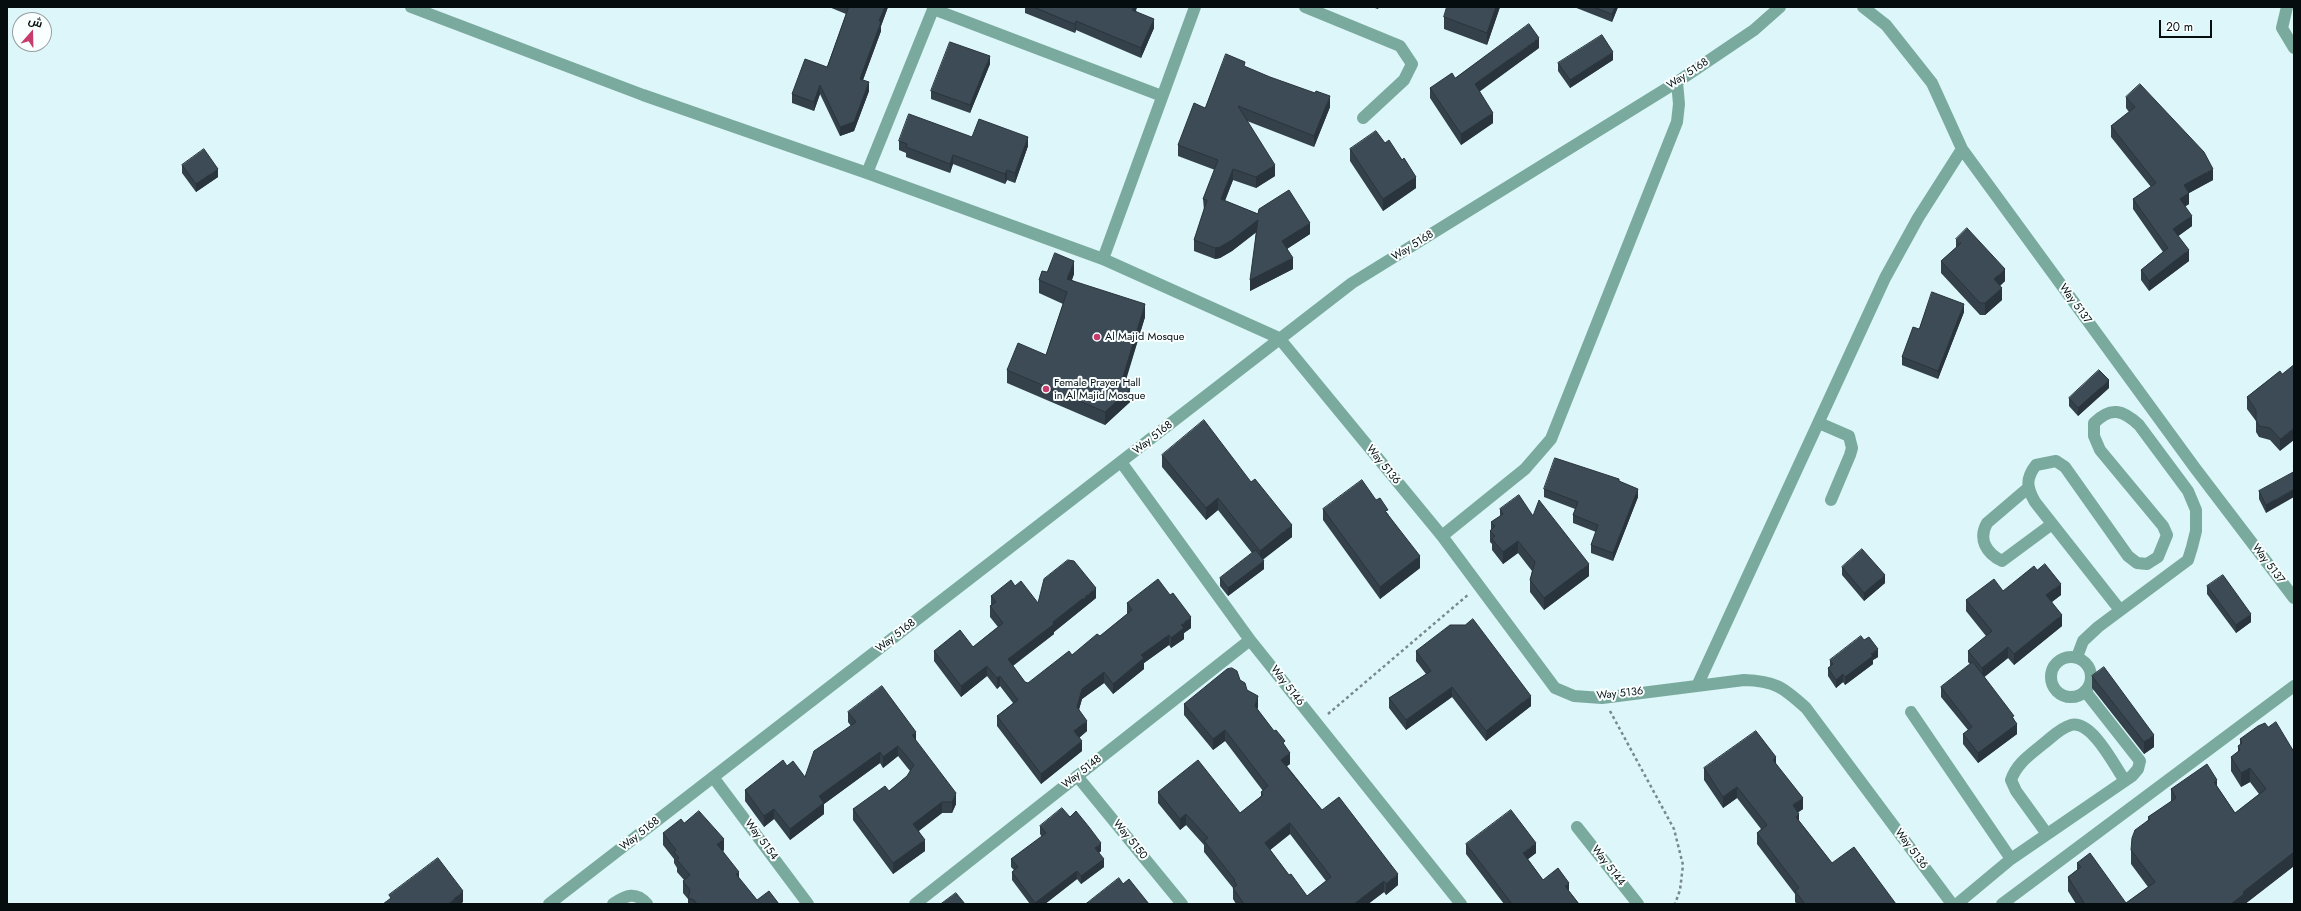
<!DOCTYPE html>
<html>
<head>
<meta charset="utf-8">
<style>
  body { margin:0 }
  #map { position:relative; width:2301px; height:911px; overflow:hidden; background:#dcf6f9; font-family:Jost,Cairo,sans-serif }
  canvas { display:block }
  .frame { position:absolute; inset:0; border:8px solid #050d0e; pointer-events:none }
  .north { position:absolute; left:12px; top:12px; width:40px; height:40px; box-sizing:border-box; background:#f9feff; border:1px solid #979e9f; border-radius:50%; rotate:20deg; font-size:11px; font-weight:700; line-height:16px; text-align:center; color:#050d0e }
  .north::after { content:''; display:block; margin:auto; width:14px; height:18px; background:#c73b6d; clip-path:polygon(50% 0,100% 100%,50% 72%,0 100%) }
  .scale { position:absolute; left:2159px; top:20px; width:53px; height:18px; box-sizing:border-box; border:2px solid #050d0e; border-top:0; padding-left:5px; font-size:12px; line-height:14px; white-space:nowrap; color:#050d0e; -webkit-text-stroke:3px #f9feff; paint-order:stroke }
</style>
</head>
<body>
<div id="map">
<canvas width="2301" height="911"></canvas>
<div class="frame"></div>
<div class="north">ش</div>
<div class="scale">20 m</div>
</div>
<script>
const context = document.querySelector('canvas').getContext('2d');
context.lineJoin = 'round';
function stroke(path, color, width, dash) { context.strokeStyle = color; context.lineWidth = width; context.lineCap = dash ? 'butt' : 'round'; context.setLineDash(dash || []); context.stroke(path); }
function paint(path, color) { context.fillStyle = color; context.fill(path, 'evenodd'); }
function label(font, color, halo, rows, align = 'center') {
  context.font = font + ' Jost,sans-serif'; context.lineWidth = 4; context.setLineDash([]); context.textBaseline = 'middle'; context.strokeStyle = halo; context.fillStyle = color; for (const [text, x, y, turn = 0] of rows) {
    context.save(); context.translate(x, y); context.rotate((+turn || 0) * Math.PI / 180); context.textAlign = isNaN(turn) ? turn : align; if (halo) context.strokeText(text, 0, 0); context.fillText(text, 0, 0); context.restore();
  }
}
const path = new Path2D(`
  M1610 711 1674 829 1683 865 1680 890 1675 904
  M1328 714 1469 594`);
const minor = new Path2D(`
  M411 7 643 95 867 173 1103 259 1279 338 1442 536 1555 688 1574 696 1602 698 1744 680C1775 681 1783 687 1806 708L1952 904
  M1305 7 1400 46 1412 64 1404 80 1363 118
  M1863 7 1886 25 1932 83 1962 149 2195 468 2294 598
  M2287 7 2282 28 2294 48
  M933 9 1162 96
  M867 173 934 7
  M1103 259 1195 7
  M1819 423 1849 436 1852 448 1850 455 1831 500
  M1121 462 1250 640 1461 904
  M2028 488 1987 523C1978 539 1986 553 2002 561L2052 524
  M1442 536 1525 469 1551 439 1677 122 1679 104 1677 82
  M2077 657 2083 641 2098 627 2188 560 2192 547 2196 531V510L2188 491 2139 425C2123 410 2111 406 2094 423V436L2100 450 2163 526 2167 535 2158 557 2147 564 2137 563 2128 556 2065 467 2056 461 2036 465C2025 479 2027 488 2035 502L2120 610
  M2051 677a20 20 0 1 1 40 0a20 20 0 1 1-40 0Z
  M1698 684 1885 278 1918 218 1962 149
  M1911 712 2011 859 1957 904
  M1077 776 1182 904
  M713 777 808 904
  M1577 827 1638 904
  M2047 834 2016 791 2011 780C2017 763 2030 755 2043 744 2051 738 2060 728 2071 725 2092 720 2114 765 2125 781
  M2011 859 2132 776 2138 769 2140 761 2085 691
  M549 904 1352 283 1677 82 1754 30 1780 7
  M613 904C626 895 636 891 647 904
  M915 904 1250 640
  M2002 904 2294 686`);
const wall = new Path2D(`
  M829 7H888L881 26V31L863 80 869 91 854 131 840 136 820 94 814 111 792 103V94L827 67 846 14Z
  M1025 7H1137L1136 11 1154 28 1141 58 1076 30 1075 33 1025 13Z
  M1372 7H1379L1378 9Z
  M1447 7H1500L1487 45 1444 29V17Z
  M1574 7H1618L1612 22Z
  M1539 48 1479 91 1493 123 1461 145 1430 98V88L1455 78Z
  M1613 60 1570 88 1558 71V63Z
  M990 64 970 113 931 99V91Z
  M1245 67 1330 107 1314 147 1247 121 1275 176 1256 188 1233 180 1225 201 1310 234 1287 249 1293 269 1250 291 1256 232 1232 251 1220 258 1215 259 1194 251V240L1204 210 1203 199 1215 170 1178 156V145L1205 108Z
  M2126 97 2213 180 2189 193V204L2185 206 2192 226 2178 236 2189 261 2149 291 2141 280V270L2163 252 2133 209V199L2151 187 2111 137V126L2129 112 2126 108Z
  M972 137 1028 146 1015 183 1007 180 1005 184 953 164 950 173 906 157V153L899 150V141Z
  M1385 143 1402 160 1416 188 1383 211 1350 161V149Z
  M182 165 218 177 196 192 182 173Z
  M1956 239 2005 281 2000 286 2002 300 1985 315H1980L1941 273V261L1956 248Z
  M1047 272 1074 274 1072 280 1145 317 1125 381 1130 402 1105 425 1007 383V370L1046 355 1063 304 1039 293V280Z
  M1964 312 1938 379 1902 365V357L1919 329Z
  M2280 371V451L2270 440 2259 437 2256 432V421L2247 409V397Z
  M2109 388 2078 416 2069 406V398Z
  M1162 455 1292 537 1263 559 1264 569 1228 596 1220 586V578L1252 553 1218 510 1206 520 1162 467Z
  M2294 472 2266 513 2259 499V491Z
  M1619 481 1638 497 1613 561 1591 553V545L1596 532 1573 523V515L1575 509 1544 497V489Z
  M1376 500 1388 514 1420 568 1380 599 1323 520V509Z
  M1500 509 1533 516 1589 576 1544 610 1530 592V580L1532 571 1518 553 1503 564 1492 550V544L1490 542V531L1491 529V522L1500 516Z
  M1842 567 1885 583 1864 601 1842 575Z
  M2037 570 2061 595 2052 602 2062 626 2014 665 2008 658 1984 677 2014 719 2017 734 1978 763 1963 744V734L1968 730 1941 697V687L1970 664 1968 662V651L1986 636 1966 611V600L2003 591Z
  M1015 586 1038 603 1096 598 1054 632V634L1013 666 1025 682 1028 683 1072 655 1100 636 1127 614V603L1191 628 1184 633V639L1171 648 1169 645 1144 663V669L1113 694 1104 683 1082 699 1079 709 1087 731 1079 738 1082 751 1041 784 997 726V716L1013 703 1000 686 997 689 987 676 961 697 934 661V651L973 647 998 627 990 617V606L991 605V596Z
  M2207 586 2251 622 2236 633 2207 594Z
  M1416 651 1531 706 1486 741 1452 697 1406 730 1389 708V698L1426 674 1416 661Z
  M1878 657 1873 660V664L1845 685 1843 682 1836 688 1828 676V668L1830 667V660Z
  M2092 676 2154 747 2144 754 2092 688Z
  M1240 680 1247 690 1258 707 1257 709 1285 746 1290 764 1287 766 1322 810 1398 885 1386 895 1384 892 1368 904H1236L1233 899V888L1204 852V845L1186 825 1180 830 1158 803V792L1240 813 1261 796V792L1263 791 1225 741 1213 750 1184 715V704ZM1290 834 1326 881 1307 896 1289 875 1270 850Z
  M848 712 916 741 956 804 952 813H942L919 831 925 851 893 874 853 820V809L889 791 907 776 910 771 898 756 883 768 880 763 824 804V814L790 840 774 819 764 827 745 801V790L787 766 805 777 851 726 848 722Z
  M2268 727 2294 752V866L2245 904H2076L2068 891V877L2077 870V863L2126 903 2148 887 2131 864V850L2148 820V817L2171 802V789L2217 786 2235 813 2259 794 2250 782 2241 787 2231 771V757L2238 752V746L2240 745V739Z
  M1776 764 1803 809 1798 812 1799 821 1832 863 1896 904H1797L1795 902V894L1757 844V833L1761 829 1737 798 1723 808 1704 780V768Z
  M1070 817 1101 851 1099 853 1104 867 1081 884 1077 879 1045 904H1030L1012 880V872L1014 870 1011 867V859L1042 837 1040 834V826Z
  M684 823 724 850 723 851 739 879 757 900 779 904H688V899L683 893V881L684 880 677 872V868L674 863V859L663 845V833Z
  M1466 844 1536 853 1528 859 1543 880 1569 891 1579 904H1504L1466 854Z`);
const shadedWall = new Path2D(`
  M885 7H888L881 26V31L860 88V79L879 21Z
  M1134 7H1137L1132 19V10Z
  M1496 7H1500L1487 45V33Z
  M1615 7H1618L1612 22V14Z
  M1154 19V28L1141 58V48Z
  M1076 21V30L1075 33V24Z
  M1539 38V48L1475 95V84Z
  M1613 52V60L1570 88V80Z
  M990 56V64L970 113V105Z
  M869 82V91L854 131 840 136V127Z
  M820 85V94L814 111V102Z
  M1330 96V107L1314 147V136Z
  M1493 113V123L1461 145V134Z
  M1028 137V146L1015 183V173Z
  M953 155V164L950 173V164Z
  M1275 165V176L1256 188V177Z
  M218 169V177L196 192V184Z
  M1233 169V180L1221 210V199Z
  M2213 169V180L2189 193V204L2180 210V199L2184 185Z
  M1007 170V180L1005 184V174Z
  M1416 177V188L1383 211V199Z
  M2192 216V226L2173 240V229Z
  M1258 220V231L1232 251 1220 258 1215 259V248Z
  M1310 223V234L1282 252V241Z
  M2189 250V261L2149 291V281Z
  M1293 258V269L1250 291V280Z
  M1074 261V274L1067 292V279Z
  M2005 269V281L1994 291V279Z
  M2002 288V300L1985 315V303Z
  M1145 304V317L1123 390V377Z
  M1964 304V312L1938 379V371Z
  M2109 380V388L2078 416V408Z
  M1130 389V402L1105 425V412Z
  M2294 428V440L2280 451V439Z
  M1638 489V497L1613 561V553Z
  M2294 489V497L2266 513V505Z
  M1218 498V510L1206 520V508Z
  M1292 525V537L1260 562V551Z
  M1518 541V553L1503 564V552Z
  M1420 556V568L1380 599V587Z
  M1264 561V569L1228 596V588Z
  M1589 564V576L1544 610V598Z
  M1885 575V583L1864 601V593Z
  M2061 584V595L2046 606V595Z
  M1096 588V598L1054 632V634L1008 669V659Z
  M2251 614V622L2236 633V625Z
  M2062 615V626L2014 665V654Z
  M1191 617V628L1184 633V639L1171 648V638L1181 625Z
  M1169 635V645L1144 663V669L1113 694V684L1141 655Z
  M2008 647V658L1982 679V668Z
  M1878 649V657L1873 660V664L1845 685V677L1871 654Z
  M987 666V676L961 697V686Z
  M1104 672V683L1082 699 1077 717V707L1082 689Z
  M1843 674V682L1836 688V680Z
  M1000 676V686L997 689V678Z
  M1452 687V697L1406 730V720Z
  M1258 696V707L1255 717V706Z
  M1531 696V706L1486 741V731Z
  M1087 721V731L1074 742V731Z
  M2017 724V734L1978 763V753Z
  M1225 730V741L1213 750V739Z
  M916 732V743L912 735Z
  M2154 735V747L2144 754V742Z
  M1082 741V751L1041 784V774Z
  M898 746V756L883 768V757Z
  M880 752V763L824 804V814L790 840V829L819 796Z
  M1290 753V764L1281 770V760Z
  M1776 757V768L1773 760Z
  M2250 768V782L2241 787V773Z
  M2217 780V794L2214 782Z
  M1737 787V798L1723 808V797Z
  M956 793V804L952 813V802Z
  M1803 798V809L1793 816V805Z
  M942 802V813L913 835V824Z
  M774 809V819L764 827V816Z
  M1186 814V825L1180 830V819Z
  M1799 814V825L1796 817Z
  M1290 823V834L1265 854V843Z
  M724 839V850L717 856V844Z
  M925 840V851L893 874V863Z
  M1101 843V851L1095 856V848Z
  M1536 843V853L1523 863V853Z
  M2294 852V866L2245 904H2231L2243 892Z
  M1104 859V867L1081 884V876Z
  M1077 871V879L1045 904H1035V903Z
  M739 872V884L736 874Z
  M1398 874V885L1386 895V884Z
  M1384 881V892L1368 904H1354Z
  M1569 883V893L1565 886Z
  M463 891V902L461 904H448Z`);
const building = new Path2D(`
  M849 7H885L879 21 881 22 860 79 869 82 854 122 840 127 820 85 814 102 792 94 805 59 827 67Z
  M1034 7H1134L1132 10 1154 19 1141 48 1076 21 1075 24Z
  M1447 7H1496L1487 33 1444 17Z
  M1594 7H1615L1612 14Z
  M1529 24 1539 38 1475 84 1493 113 1461 134 1430 88 1452 73 1455 78Z
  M1602 35 1613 52 1570 80 1558 63Z
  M950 42 990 56 970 105 931 91Z
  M1226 54 1245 62 1244 66 1270 77 1315 93 1316 91 1330 96 1314 136 1238 106 1275 165 1256 177 1233 169 1221 199 1258 214 1259 209 1289 190 1310 223 1282 241 1293 258 1250 280 1258 220 1232 240 1220 247 1215 248 1194 240 1207 200 1203 199 1218 160 1178 145 1194 103 1205 108Z
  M2140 84 2204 152 2213 169 2184 185 2189 193 2180 199 2192 216 2173 229 2189 250 2149 281 2141 270 2168 248 2133 199 2156 183 2111 126 2135 107 2126 97Z
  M909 114 972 137 979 119 1028 137 1015 173 1007 170 1005 174 953 155 950 164 906 147 907 144 899 141Z
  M1376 131 1385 143 1389 140 1402 160 1404 158 1416 177 1383 199 1350 149Z
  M204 149 218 169 196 184 182 165Z
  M1967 228 2005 269 1994 279 2002 288 1985 303H1980L1941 261 1961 243 1956 239Z
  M1055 253 1074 261 1067 279 1145 304 1123 377 1130 389 1105 412 1007 370 1018 343 1046 355 1067 292 1039 280 1042 271 1047 272Z
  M1932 292 1964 304 1938 371 1902 357 1913 327 1919 329Z
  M2294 365V428L2280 439 2270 428 2259 426 2256 420V410L2247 397 2280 371 2282 374Z
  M2099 370 2109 380 2078 408 2069 398Z
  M1204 420 1251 482 1255 479 1292 525 1260 551 1218 498 1206 508 1162 455Z
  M1555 458 1619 479V481L1638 489 1613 553 1591 545 1598 525 1573 515 1578 502 1544 489Z
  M2294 472V489L2266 505 2259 491Z
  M1362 480 1376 500 1380 498 1388 510 1385 511 1420 556 1380 587 1323 509Z
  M1519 495 1533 516 1539 500 1589 564 1544 598 1530 580 1535 562 1518 541 1503 552 1492 539 1495 536 1490 531 1495 526 1491 522 1503 514 1500 509Z
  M1862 549 1885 575 1864 593 1842 567Z
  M1256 550 1264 561 1228 588 1220 578Z
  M1068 560 1074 561 1096 588 1053 622 1054 624 1008 659 1025 682 1028 683 1069 651 1072 655 1097 634 1100 636 1132 610 1127 603 1158 579 1170 595 1173 593 1191 617 1181 625 1184 628 1171 638 1169 635 1141 655 1144 658 1113 684 1104 672 1082 689 1077 707 1087 721 1074 731 1082 741 1041 774 997 716 1018 700 1000 676 997 678 987 666 961 686 934 651 960 630 973 647 1003 623 990 606 996 602 991 596 1011 580 1015 586 1021 581 1038 603 1044 579Z
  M2045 564 2061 584 2046 595 2062 615 2014 654 2008 647 1982 668 1968 651 1992 631 1966 600 1994 579 2003 591 2034 566 2037 570Z
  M2223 575 2251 614 2236 625 2207 586Z
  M1473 619 1531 696 1486 731 1452 687 1406 720 1389 698 1431 671 1416 651 1450 625H1465Z
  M1861 636 1864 640 1869 637 1878 649 1871 654 1873 656 1845 677 1843 674 1836 680 1828 668 1833 664 1830 660Z
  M1973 662 2014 716 2012 717 2017 724 1978 753 1963 734 1972 727 1941 687Z
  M2104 667 2154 735 2144 742 2092 676Z
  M1232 668 1237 671 1240 680 1245 683 1247 690 1258 696 1255 706 1274 731 1276 730 1285 741 1283 743 1290 753 1281 760 1322 810 1339 797 1398 874 1386 884 1384 881 1354 904H1244L1233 888 1237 885 1234 881 1235 880 1204 841 1208 838 1186 814 1180 819 1158 792 1198 760 1240 813 1263 795 1261 792 1268 786 1225 730 1213 739 1184 704 1227 669ZM1290 823 1331 877 1307 896 1291 874 1289 875 1265 843Z
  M882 686 916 732 912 735 956 793 952 802H942L913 824 925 840 893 863 853 809 885 786 889 791 907 776 914 765 898 746 883 757 880 752 819 796 824 803 790 829 774 809 764 816 745 790 783 760 787 766 793 761 805 777 814 751 856 722 848 712Z
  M2276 722 2294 752V852L2243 892 2244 894 2231 904H2082L2084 903 2068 877 2081 867 2077 863 2090 853 2126 903 2155 882 2131 850 2132 838 2135 830 2150 819 2148 817 2176 798 2171 789 2207 764 2217 780 2214 782 2235 813 2266 789 2250 768 2241 773 2231 757 2240 750 2238 746 2242 743 2240 739 2258 726 2265 723 2268 727Z
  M1756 731 1776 757 1773 760 1803 798 1793 805 1799 814 1796 817 1832 863 1854 847 1896 904H1805L1795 891 1799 888 1757 833 1767 825 1737 787 1723 797 1704 768Z
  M1062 808 1070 817 1076 811 1089 827 1101 843 1095 848 1104 859 1081 876 1077 871 1035 903 1012 872 1018 867 1011 859 1046 833 1040 826Z
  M1511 810 1536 843 1523 853 1543 880 1558 868 1569 883 1565 886 1579 904H1512L1466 844Z
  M699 811 724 839 717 844 739 872 736 874 757 900 769 891 779 904H720V903L719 904H697L694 900 688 898 690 890 683 881 690 875 677 860 679 858 674 852 676 850 663 833 681 819 684 823Z
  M438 858 463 891 448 904H383L391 898 389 895Z
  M1119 878 1123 884 1129 879 1149 904H1086Z
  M956 893 965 904H941Z`);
const markers = [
  [1097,337,4,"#c73b6d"],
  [1046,389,4,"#c73b6d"]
];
const streetNames = [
  ["Way 5168",1688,74,-33],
  ["Way 5168",1413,246,-32],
  ["Way 5137",2075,304,54],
  ["Way 5168",1153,438,-38],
  ["Way 5136",1383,465,51],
  ["Way 5137",2268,564,53],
  ["Way 5168",896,636,-38],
  ["Way 5146",1287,686,52],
  ["Way 5136",1620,694,-6],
  ["Way 5148",1082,772,-38],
  ["Way 5168",640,834,-38],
  ["Way 5154",761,840,53],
  ["Way 5150",1130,840,51],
  ["Way 5136",1911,849,53],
  ["Way 5144",1608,866,52]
];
const poiNames = [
  ["Al Majid Mosque",1105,337],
  ["Female Prayer Hall",1054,383],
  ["in Al Majid Mosque",1054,396]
];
stroke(path, '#78898c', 2.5, [3, 3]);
stroke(minor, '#7aaa9d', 12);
paint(wall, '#34404a');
paint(shadedWall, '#2a343c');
paint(building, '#3c4b56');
stroke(building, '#2a343c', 1);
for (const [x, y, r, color] of markers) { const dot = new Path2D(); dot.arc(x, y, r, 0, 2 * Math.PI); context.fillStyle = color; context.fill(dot); stroke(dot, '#f9feff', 1.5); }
label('11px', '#050d0e', '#f9feff', streetNames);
label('11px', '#050d0e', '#f9feff', poiNames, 'left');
</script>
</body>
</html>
